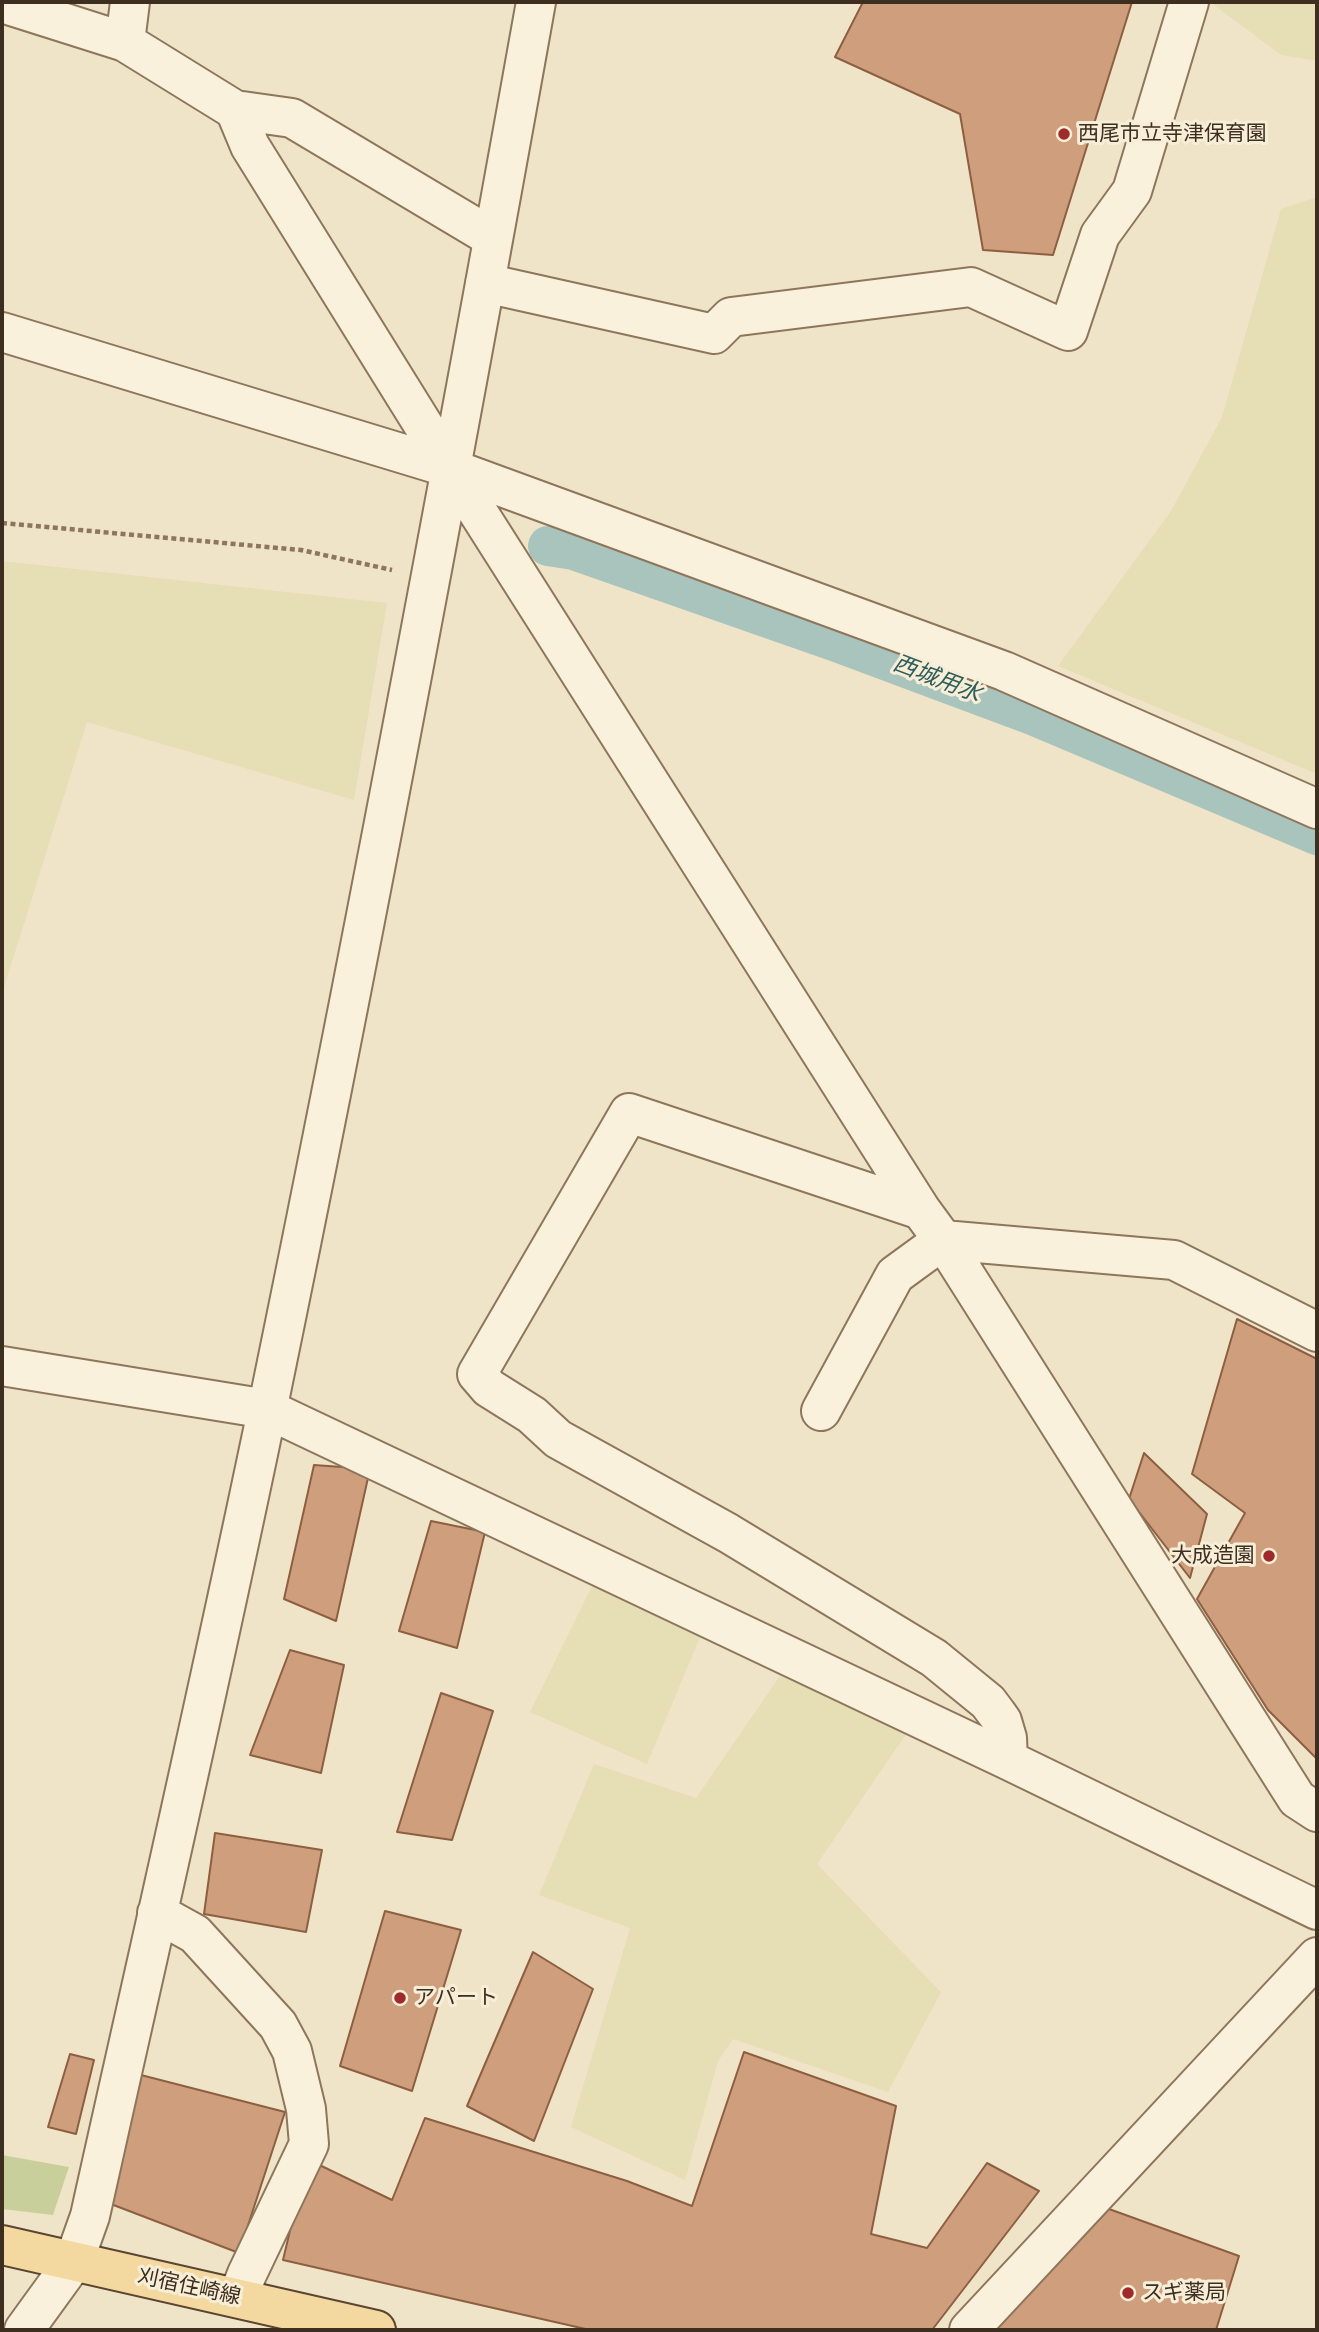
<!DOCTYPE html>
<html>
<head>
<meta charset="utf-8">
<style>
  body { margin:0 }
  #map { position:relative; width:1319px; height:2332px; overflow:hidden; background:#f0e4c8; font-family:Lora,serif }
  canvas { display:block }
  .frame { position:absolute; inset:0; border:4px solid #3d2e20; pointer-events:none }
</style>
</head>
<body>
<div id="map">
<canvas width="1319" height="2332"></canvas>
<div class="frame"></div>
</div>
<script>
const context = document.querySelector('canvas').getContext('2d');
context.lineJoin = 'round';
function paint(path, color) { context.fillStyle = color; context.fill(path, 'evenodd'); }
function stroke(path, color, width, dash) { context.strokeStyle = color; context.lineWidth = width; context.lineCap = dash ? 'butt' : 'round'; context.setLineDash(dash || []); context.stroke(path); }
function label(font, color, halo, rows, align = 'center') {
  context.font = font + ' Lora,"Noto Sans JP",serif'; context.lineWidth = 6; context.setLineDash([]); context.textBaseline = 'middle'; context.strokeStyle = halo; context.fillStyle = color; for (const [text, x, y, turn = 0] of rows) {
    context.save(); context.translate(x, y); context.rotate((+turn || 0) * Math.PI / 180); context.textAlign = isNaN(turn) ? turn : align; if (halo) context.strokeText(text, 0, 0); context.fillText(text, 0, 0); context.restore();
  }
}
const farmland = new Path2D(`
  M1210 2H1317V61L1281 55Z
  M1317 197V774L1058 666 1171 511 1222 417 1281 209Z
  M2 561 387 603 354 800 87 722 2 994Z
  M592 1586 703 1630 647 1764 530 1712Z
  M780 1676 909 1730 817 1864 941 1992 888 2092 733 2039 718 2061 685 2180 571 2127 630 1928 539 1895 594 1764 696 1798Z`);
const green = new Path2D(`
  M2 2155 69 2167 53 2215 2 2209Z`);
const canal = new Path2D(`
  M548 546 574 550 837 642 1035 716 1317 835`);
const building = new Path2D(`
  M863 2H1132L1053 255 983 250 960 114 835 57Z
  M1237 1319 1317 1359V1759L1268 1710 1197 1599 1245 1513 1192 1474Z
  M1144 1453 1207 1514 1190 1578 1129 1499Z
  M314 1465 370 1469 336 1621 284 1599Z
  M431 1521 485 1532 457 1648 399 1631Z
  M290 1650 344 1665 321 1773 250 1755Z
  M441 1693 493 1711 452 1840 397 1832Z
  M215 1833 322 1850 306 1932 204 1914Z
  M385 1911 461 1930 412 2091 340 2066Z
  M533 1952 593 1989 534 2141 467 2106Z
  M744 2052 896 2106 871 2234 927 2248 987 2163 1039 2191 932 2330H590L283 2260 307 2159 392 2200 425 2118 627 2181 692 2206Z
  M70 2054 94 2060 76 2134 48 2127Z
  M137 2074 285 2112 239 2253 103 2201Z
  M1109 2209 1239 2256 1216 2330H994Z`);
const path = new Path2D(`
  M2 523 301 550 392 570`);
const minor = new Path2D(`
  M2 3 125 42 235 110 250 146 450 468 921 1210 943 1240 1297 1799 1317 1812
  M125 42 130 2
  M235 110 292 118 493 238
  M485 283 714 334 731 317 971 287 1068 331 1100 235 1132 191 1189 2
  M2 332 450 468 1004 671 1317 809
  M921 1210 629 1113 477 1374 489 1388 532 1415 558 1439 728 1533 934 1658 988 1702 997 1714 1002 1721 1007 1738 1008 1760
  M2 1366 267 1409 1008 1760 1317 1910
  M821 1411 895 1275 943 1240 1174 1260 1317 1332
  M157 1913 195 1934 278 2025 292 2051 306 2109 309 2144 247 2274 238 2297
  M24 2330 74 2261 90 2216C150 1946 212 1677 268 1406 364 940 452 471 536 2
  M969 2330 1317 1957`);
const major = new Path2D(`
  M2 2245 376 2330`);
const markers = [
  [1064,134,7,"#9e2a2b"],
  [1269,1556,7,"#9e2a2b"],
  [400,1998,7,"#9e2a2b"],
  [1128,2293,7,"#9e2a2b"]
];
const poiNames = [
  ["西尾市立寺津保育園",1078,134],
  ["大成造園",1255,1556,"right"],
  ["アパート",414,1998],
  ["スギ薬局",1142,2293]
];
const streetNames = [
  ["刈宿住崎線",189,2287,12]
];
const waterNames = [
  ["西城用水",937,679,21]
];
paint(farmland, '#e6deb5');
paint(green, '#c9cf9b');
stroke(canal, '#a9c4bc', 40);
paint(building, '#cf9f7d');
stroke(building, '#8d5f41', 2);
stroke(minor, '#8d765c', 42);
stroke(major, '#5b4430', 42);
stroke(path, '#8d765c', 4.5, [5, 3.5]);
stroke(minor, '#faf1dc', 38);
stroke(major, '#f3d9a0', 38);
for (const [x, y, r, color] of markers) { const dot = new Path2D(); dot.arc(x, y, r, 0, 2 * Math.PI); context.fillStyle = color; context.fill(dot); stroke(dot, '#f7eed8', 2.5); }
label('21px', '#3d2e20', '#f7eed8', poiNames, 'left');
label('21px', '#3d2e20', '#f7eed8', streetNames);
label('italic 23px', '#2f5d5a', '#f7eed8', waterNames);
</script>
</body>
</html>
